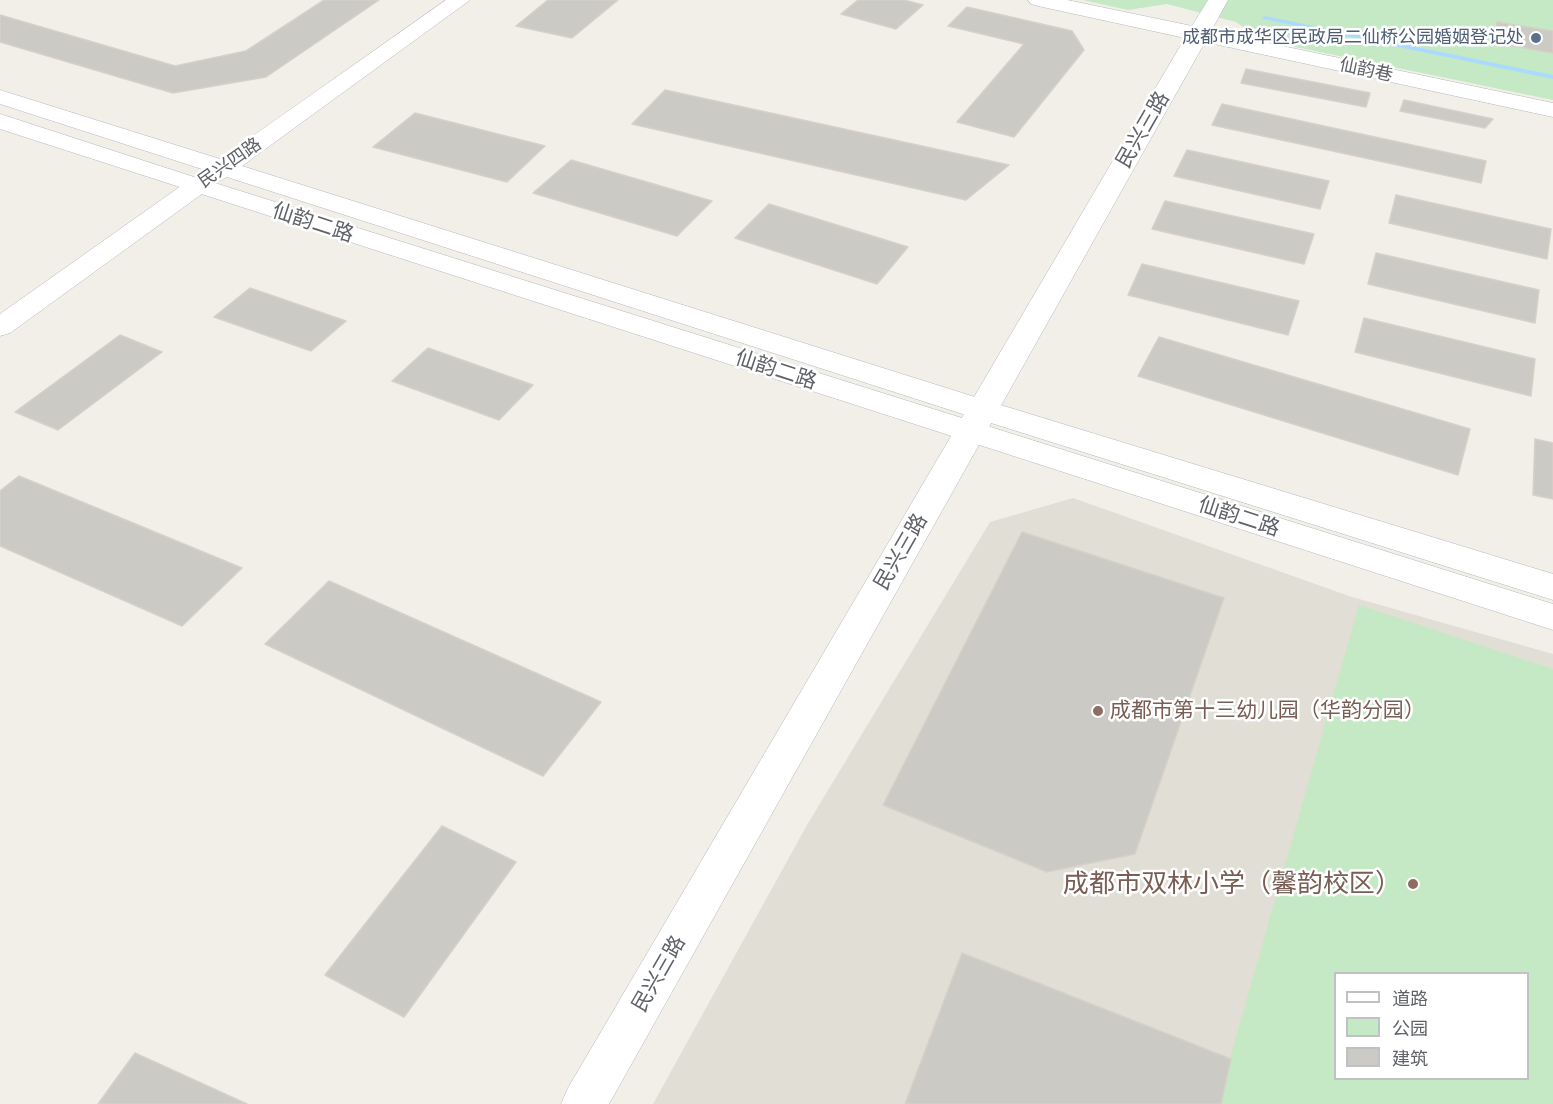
<!DOCTYPE html>
<html>
<head>
<meta charset="utf-8">
<style>
  body { margin:0 }
  #map { position:relative; width:1553px; height:1104px; overflow:hidden; background:#f1efe8; font-family:Inter,"Noto Sans SC",sans-serif }
  canvas { display:block }
  .legend { position:absolute; left:1334px; top:972px; width:195px; height:108px; box-sizing:border-box; background:#fff; border:2px solid #bfc1c3; margin:0; padding:8px 10px; list-style:none; font-size:18px; color:#5f6368 }
  .legend li { display:flex; align-items:center; gap:12px; height:30px }
  .legend b { width:30px; border:2px solid #bfc1c3 }
</style>
</head>
<body>
<div id="map">
<canvas width="1553" height="1104"></canvas>
<ul class="legend">
<li><b style="height:8px;background:#fff"></b>道路</li>
<li><b style="height:16px;background:#c5e8c5"></b>公园</li>
<li><b style="height:16px;background:#cccac5"></b>建筑</li>
</ul>
</div>
<script>
const context = document.querySelector('canvas').getContext('2d');
context.lineJoin = 'round';
function paint(path, color) { context.fillStyle = color; context.fill(path, 'evenodd'); }
function stroke(path, color, width, dash) { context.strokeStyle = color; context.lineWidth = width; context.lineCap = dash ? 'butt' : 'round'; context.setLineDash(dash || []); context.stroke(path); }
function label(font, color, halo, rows, align = 'center') {
  context.font = font + ' Inter,"Noto Sans SC",sans-serif'; context.lineWidth = 5; context.setLineDash([]); context.textBaseline = 'middle'; context.strokeStyle = halo; context.fillStyle = color; for (const [text, x, y, turn = 0] of rows) {
    context.save(); context.translate(x, y); context.rotate((+turn || 0) * Math.PI / 180); context.textAlign = isNaN(turn) ? turn : align; if (halo) context.strokeText(text, 0, 0); context.fillText(text, 0, 0); context.restore();
  }
}
const education = new Path2D(`
  M1073 498 1352 597 1553 654V1104H653L807 825 990 522ZM1336 974H1528V1078H1336Z`);
const green = new Path2D(`
  M1083 0H1553V100L1262 40 1236 22 1167 4 1128 10Z
  M1359 605 1553 669V1104H1217ZM1336 974H1528V1078H1336Z`);
const stream = new Path2D(`
  M1265 16 1553 75V79L1263 19 1262 18Z`);
const building = new Path2D(`
  M324 0H379L266 77 173 93 0 42V15L175 66 246 51Z
  M548 0H618L572 38 516 26Z
  M858 0H904L923 5 896 29 841 14Z
  M967 7 1072 31 1084 50 1014 137 957 122 1024 44 948 26Z
  M1497 22 1553 31V53L1495 43Z
  M1246 69 1370 93 1366 107 1241 83Z
  M665 90 1009 165 966 200 632 124Z
  M1404 100 1493 119 1485 128 1400 111Z
  M1222 104 1486 161 1481 183 1212 125Z
  M415 113 545 146 507 182 373 147Z
  M1187 150 1329 181 1320 209 1174 176Z
  M571 160 712 201 677 236 533 193Z
  M1396 195 1551 229 1547 259 1389 223Z
  M1165 201 1314 234 1304 264 1152 229Z
  M769 204 908 247 877 284 735 238Z
  M1376 253 1539 290 1535 323 1368 284Z
  M1142 264 1299 301 1288 335 1128 295Z
  M250 288 346 321 311 351 214 317Z
  M1364 318 1535 359 1531 396 1355 352Z
  M120 335 162 352 58 430 15 412Z
  M1159 337 1470 429 1458 475 1138 376Z
  M428 348 533 385 499 420 392 381Z
  M1535 439 1553 443V499L1533 495Z
  M19 476 242 568 182 626 0 546V491Z
  M1022 532 1224 598 1135 854 1047 872 883 805Z
  M329 581 601 702 543 776 265 644Z
  M442 826 516 862 404 1017 325 975Z
  M962 953 1231 1059 1221 1104H905Z
  M135 1053 247 1104H98Z`);
const minor = new Path2D(`
  M1028 0H1067L1192 26 1208 0H1228L1211 31 1553 103V117L1205 42 609 1104H561L568 1088 1185 38 1038 6 1031 4Z
  M197 179 206 181 209 186 206 191 10 333 0 336V314L188 181Z`);
const tertiary = new Path2D(`
  M446 0H470L242 166 994 403 1553 574V600L972 417 227 177 215 183 1553 604V630L0 129V114L200 179 199 177 205 170 0 104V90L220 159Z`);
const markers = [
  [1536,38,6,"#5c6f8a"],
  [1098,711,6,"#8d6e63"],
  [1413,884,6,"#8d6e63"]
];
const farServicenames = [
  ["成都市成华区民政局二仙桥公园婚姻登记处",1524,38]
];
const farStreetnames = [
  ["仙韵巷",1366,70,12],
  ["民兴四路",230,163,-35]
];
const streetNames = [
  ["民兴三路",1143,130,-60],
  ["仙韵二路",313,223,18],
  ["仙韵二路",776,370,18],
  ["仙韵二路",1239,517,18],
  ["民兴三路",901,552,-60],
  ["民兴三路",659,974,-60]
];
const educationNames = [
  ["成都市第十三幼儿园（华韵分园）",1110,711]
];
const nearEducationnames = [
  ["成都市双林小学（馨韵校区）",1401,884]
];
paint(education, '#e1ded6');
paint(green, '#c5e8c5');
paint(stream, '#aadaff');
paint(building, '#cccac5');
stroke(building, '#d6d1c6', 1.5);
stroke(minor, '#b5b8bc', 1);
stroke(tertiary, '#b5b8bc', 1);
paint(minor, '#fff');
paint(tertiary, '#fff');
for (const [x, y, r, color] of markers) { const dot = new Path2D(); dot.arc(x, y, r, 0, 2 * Math.PI); context.fillStyle = color; context.fill(dot); stroke(dot, '#fff', 2); }
label('18px', '#4e5e75', '#fff', farServicenames, 'right');
label('18px', '#5f6368', '#fff', farStreetnames);
label('21px', '#5f6368', '#fff', streetNames);
label('21px', '#785e54', '#fff', educationNames, 'left');
label('26px', '#785e54', '#fff', nearEducationnames, 'right');
</script>
</body>
</html>
